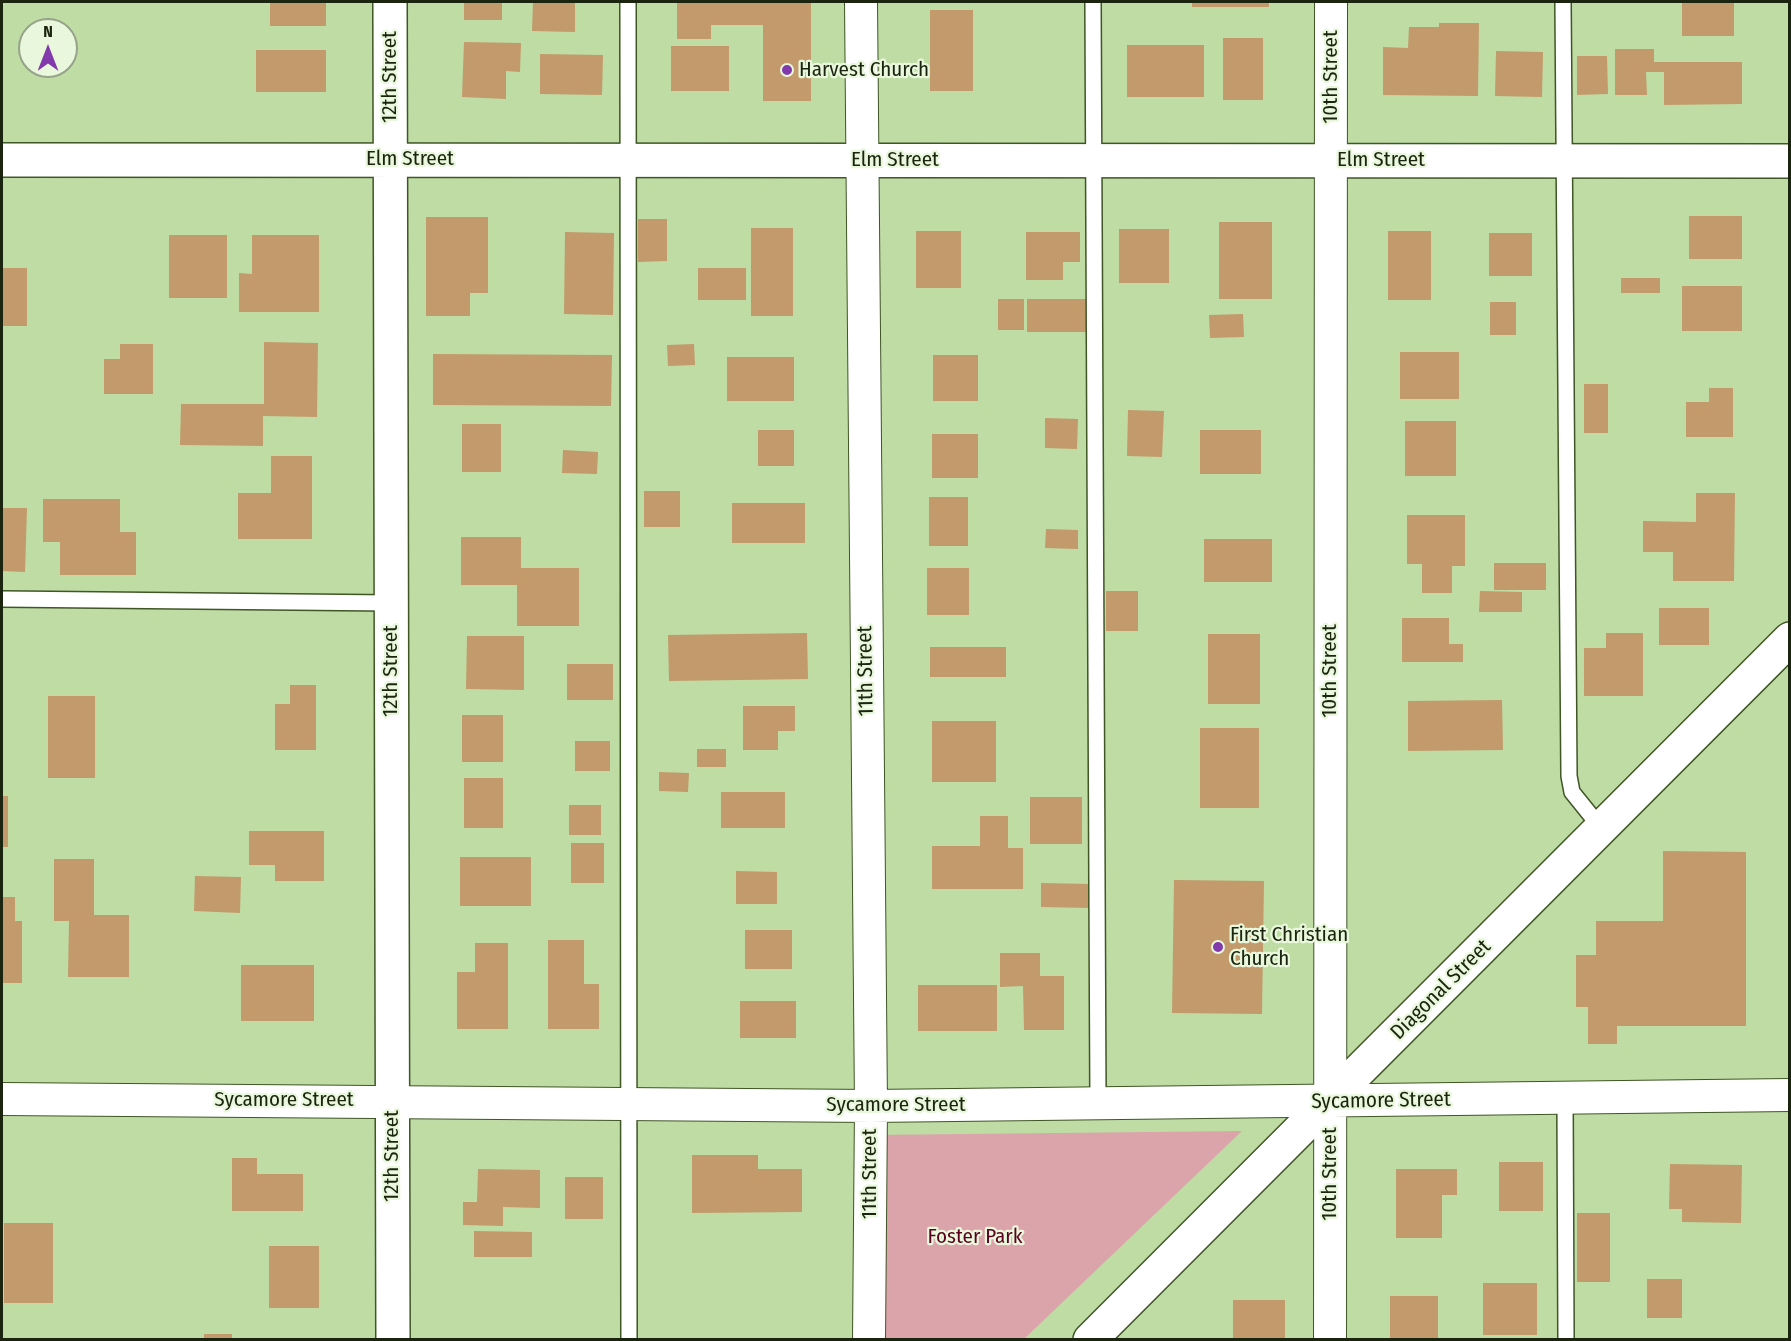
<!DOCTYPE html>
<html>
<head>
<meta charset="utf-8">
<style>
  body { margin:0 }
  #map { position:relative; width:1791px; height:1341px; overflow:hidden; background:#bfdca5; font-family:"Fira Sans Condensed",sans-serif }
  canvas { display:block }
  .frame { position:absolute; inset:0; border:3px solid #1a240f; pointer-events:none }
  .north { position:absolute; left:18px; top:18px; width:60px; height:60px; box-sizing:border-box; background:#e9f8dc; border:2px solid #96a38a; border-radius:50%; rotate:0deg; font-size:16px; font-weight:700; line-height:24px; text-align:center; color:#1a240f }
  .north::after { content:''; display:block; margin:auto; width:21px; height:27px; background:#8139ab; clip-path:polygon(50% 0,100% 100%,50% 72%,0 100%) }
</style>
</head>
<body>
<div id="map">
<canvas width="1791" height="1341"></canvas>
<div class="frame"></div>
<div class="north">N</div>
</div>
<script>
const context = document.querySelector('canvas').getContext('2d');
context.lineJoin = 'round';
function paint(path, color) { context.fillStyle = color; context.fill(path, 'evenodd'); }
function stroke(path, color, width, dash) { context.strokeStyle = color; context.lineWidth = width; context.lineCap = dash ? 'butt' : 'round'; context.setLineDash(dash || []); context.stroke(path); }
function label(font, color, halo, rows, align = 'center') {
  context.font = font + ' "Fira Sans Condensed",sans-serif'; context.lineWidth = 4.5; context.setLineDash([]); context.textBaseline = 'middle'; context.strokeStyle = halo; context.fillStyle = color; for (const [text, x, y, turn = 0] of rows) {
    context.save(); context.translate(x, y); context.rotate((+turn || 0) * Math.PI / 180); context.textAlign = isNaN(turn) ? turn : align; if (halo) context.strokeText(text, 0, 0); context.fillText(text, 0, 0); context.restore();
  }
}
const green = new Path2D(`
  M1242 1131 1024 1339 869 1340 871 1135Z`);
const building = new Path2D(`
  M270 2H326V26H270Z
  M464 2H502V20H464Z
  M533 2H575V32L532 31Z
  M677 2H811V101H763V25H711V39H677Z
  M1192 2H1269V7H1192Z
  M1682 2H1734V36H1682Z
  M930 10H973V91H930Z
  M1439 23H1479L1478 96 1383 95V47L1408 48 1409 27H1439Z
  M1223 38H1263V100H1223Z
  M464 42 521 43 520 72 506 71V99L462 97Z
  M1127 45H1204V97H1127Z
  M671 46H729V91H671Z
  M1615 49H1654V62H1742V104L1664 105V72H1646L1647 95H1615Z
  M256 50H326V92H256Z
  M1496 51 1543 52 1542 97 1495 96Z
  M540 54 603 55 602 95 540 94Z
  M1577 56H1607L1608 94 1577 95Z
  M1689 216H1742V259H1689Z
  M426 217H488V293H470V316H426Z
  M638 219H667V261L638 262Z
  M1219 222H1272V299H1219Z
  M751 228H793V316H751Z
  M1119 229H1169V283H1119Z
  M916 231H961V288H916Z
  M1388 231H1431V300H1388Z
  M565 232 614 233 613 315 564 314Z
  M1026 232H1080V262H1063V280H1026Z
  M1489 233H1532V276H1489Z
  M169 235H227V298H169Z
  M252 235H319V312H239V273L252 274Z
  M2 268H27V326H2Z
  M698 268H746V300H698Z
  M1621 278H1660V293H1621Z
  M1682 286H1742V331H1682Z
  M998 299H1024V330H998Z
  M1027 299H1089V332H1027Z
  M1490 302H1516V335H1490Z
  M1243 314 1244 337 1210 338 1209 315Z
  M264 342 318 343 317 417 263 416V446L180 445 181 404H264Z
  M120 344H153V394H104V359H120Z
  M694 344 695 365 668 366 667 345Z
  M1400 352H1459V399H1400Z
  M433 354 612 355 611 406 433 405Z
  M933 355H978V401H933Z
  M727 357H794V401H727Z
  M1584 384H1608V433H1584Z
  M1709 388H1733V437H1686V402H1709Z
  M1128 410 1164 411 1162 457 1127 456Z
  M1045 418 1078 419 1077 449 1045 448Z
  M1405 421H1456V476H1405Z
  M462 424H501V472H462Z
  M758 430H794V466H758Z
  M1200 430H1261V474H1200Z
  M932 434H978V478H932Z
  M563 450 598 452 597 474 562 473Z
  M271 456H312V539H238V493H271Z
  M644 491H680V527H644Z
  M1696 493H1735L1734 581H1673V552H1643V521L1696 522Z
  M929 497H968V546H929Z
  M43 499H120V532H136V575H60V542H43Z
  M732 503H805V543H732Z
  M2 508H27L25 572 2 571Z
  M1407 515H1465V566H1452V593H1422V564H1407Z
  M1046 529 1078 530V549L1045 548Z
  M461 537H521V568H579V626H517V585H461Z
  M1204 539H1272V582H1204Z
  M1494 563H1546V590H1494Z
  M927 568H969V615H927Z
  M1106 591H1138V631H1106Z
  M1480 591 1522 592V612H1479Z
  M1659 608H1709V645H1659Z
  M1402 618H1449V644H1463V662H1402Z
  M807 633 808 679 669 681 668 635Z
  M1606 633H1643V696H1584V648H1606Z
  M1208 634H1260V704H1208Z
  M467 636H524V690L466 689Z
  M930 647H1006V677H930Z
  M567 664H613V700H567Z
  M290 685H316V750H275V704H290Z
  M48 696H95V778H48Z
  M1502 700 1503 750 1408 751V701Z
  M743 706H795V731H778V750H743Z
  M462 715H503V762H462Z
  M932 721H996V782H932Z
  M1200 728H1259V808H1200Z
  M575 741H610V771H575Z
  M697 749H726V767H697Z
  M659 772 689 773 688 792 659 791Z
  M464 778H503V828H464Z
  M721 792H785V828H721Z
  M2 796H8V847H2Z
  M1030 797H1082V844H1030Z
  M569 805H601V835H569Z
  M980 816H1008V848H1023V889H932V846H980Z
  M249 831H324V881H275V865H249Z
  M571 843H604V883H571Z
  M1663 851 1746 852V1026H1617V1044H1588V1007H1576V955H1596V921H1663Z
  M460 857H531V906H460Z
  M54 859H94V915H129V977H68L69 921H54Z
  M736 871 777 872V904H736Z
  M195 876 241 877 240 913 194 911Z
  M1174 880 1264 881 1262 1014 1172 1013Z
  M1041 883 1090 884V908L1041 907Z
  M2 897H15V921H22V983H2Z
  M745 930H792V969H745Z
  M548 940H584V984H599V1029H548Z
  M475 943H508V1029H457V972H475Z
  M1000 953H1040V976H1064V1030H1024L1023 986 1000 987Z
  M241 965H314V1021H241Z
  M918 985H997V1031H918Z
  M740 1001H796V1038H740Z
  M692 1155H758V1169H802V1212L692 1213Z
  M232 1158H257V1174H303V1211H232Z
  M1499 1162H1543V1211H1499Z
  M1670 1164 1742 1165 1741 1223 1682 1222V1209H1669Z
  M478 1169 540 1170V1208L503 1207V1226L463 1225V1202H477Z
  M1396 1169H1457V1195H1442V1238H1396Z
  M565 1177H603V1219H565Z
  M1577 1213H1610V1282H1577Z
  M4 1223H53V1303H4Z
  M474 1231 532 1232V1257H474Z
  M269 1246H319V1308H269Z
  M1647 1279H1682V1318H1647Z
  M1483 1283H1537V1335H1483Z
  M1390 1296H1438V1340H1390Z
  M1233 1300H1285V1340H1233Z
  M204 1334H232V1340H204Z`);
const lane = new Path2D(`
  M628 2 629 1340
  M1093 2 1098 1104
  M1563 2 1569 776 1572 792 1601 828
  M2 599 391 603
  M1565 1098 1566 1340`);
const street = new Path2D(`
  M861 2 871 1106 869 1340
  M2 1099 871 1106 1790 1095
  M1330 1340 1331 2`);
const secondary = new Path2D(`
  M390 2 393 1340
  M2 160 1790 161
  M1090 1340 1790 639`);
const markers = [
  [787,70,6,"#8139ab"],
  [1218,947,6,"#8139ab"]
];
const poiNames = [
  ["Harvest Church",799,70],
  ["First Christian",1230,935],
  ["Church",1230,959]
];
const streetNames = [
  ["12th Street",390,77,-90],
  ["10th Street",1331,77,-90],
  ["Elm Street",410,159],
  ["Elm Street",895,160],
  ["Elm Street",1381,160],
  ["12th Street",391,671,-90],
  ["11th Street",866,671,-91],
  ["10th Street",1330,671,-90],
  ["Diagonal Street",1441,990,-45],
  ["Sycamore Street",284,1100],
  ["Sycamore Street",1381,1101,-1],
  ["Sycamore Street",896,1105],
  ["12th Street",392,1156,-90],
  ["11th Street",870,1174,-90],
  ["10th Street",1330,1174,-90]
];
const parkNames = [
  ["Foster Park",975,1237]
];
paint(green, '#dba4ab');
paint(building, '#c29a6b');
stroke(lane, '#3f5625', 18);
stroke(street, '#3f5625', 34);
stroke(secondary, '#3f5625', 36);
stroke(lane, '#fff', 15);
stroke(street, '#fff', 32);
stroke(secondary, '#fff', 33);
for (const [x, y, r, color] of markers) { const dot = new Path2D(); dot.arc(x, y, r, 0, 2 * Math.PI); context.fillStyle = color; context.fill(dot); stroke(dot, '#e9f8dc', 2); }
label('21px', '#1a240f', '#e9f8dc', poiNames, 'left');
label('21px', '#1a240f', '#e9f8dc', streetNames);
label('21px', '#5c001f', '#e9f8dc', parkNames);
</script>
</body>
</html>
